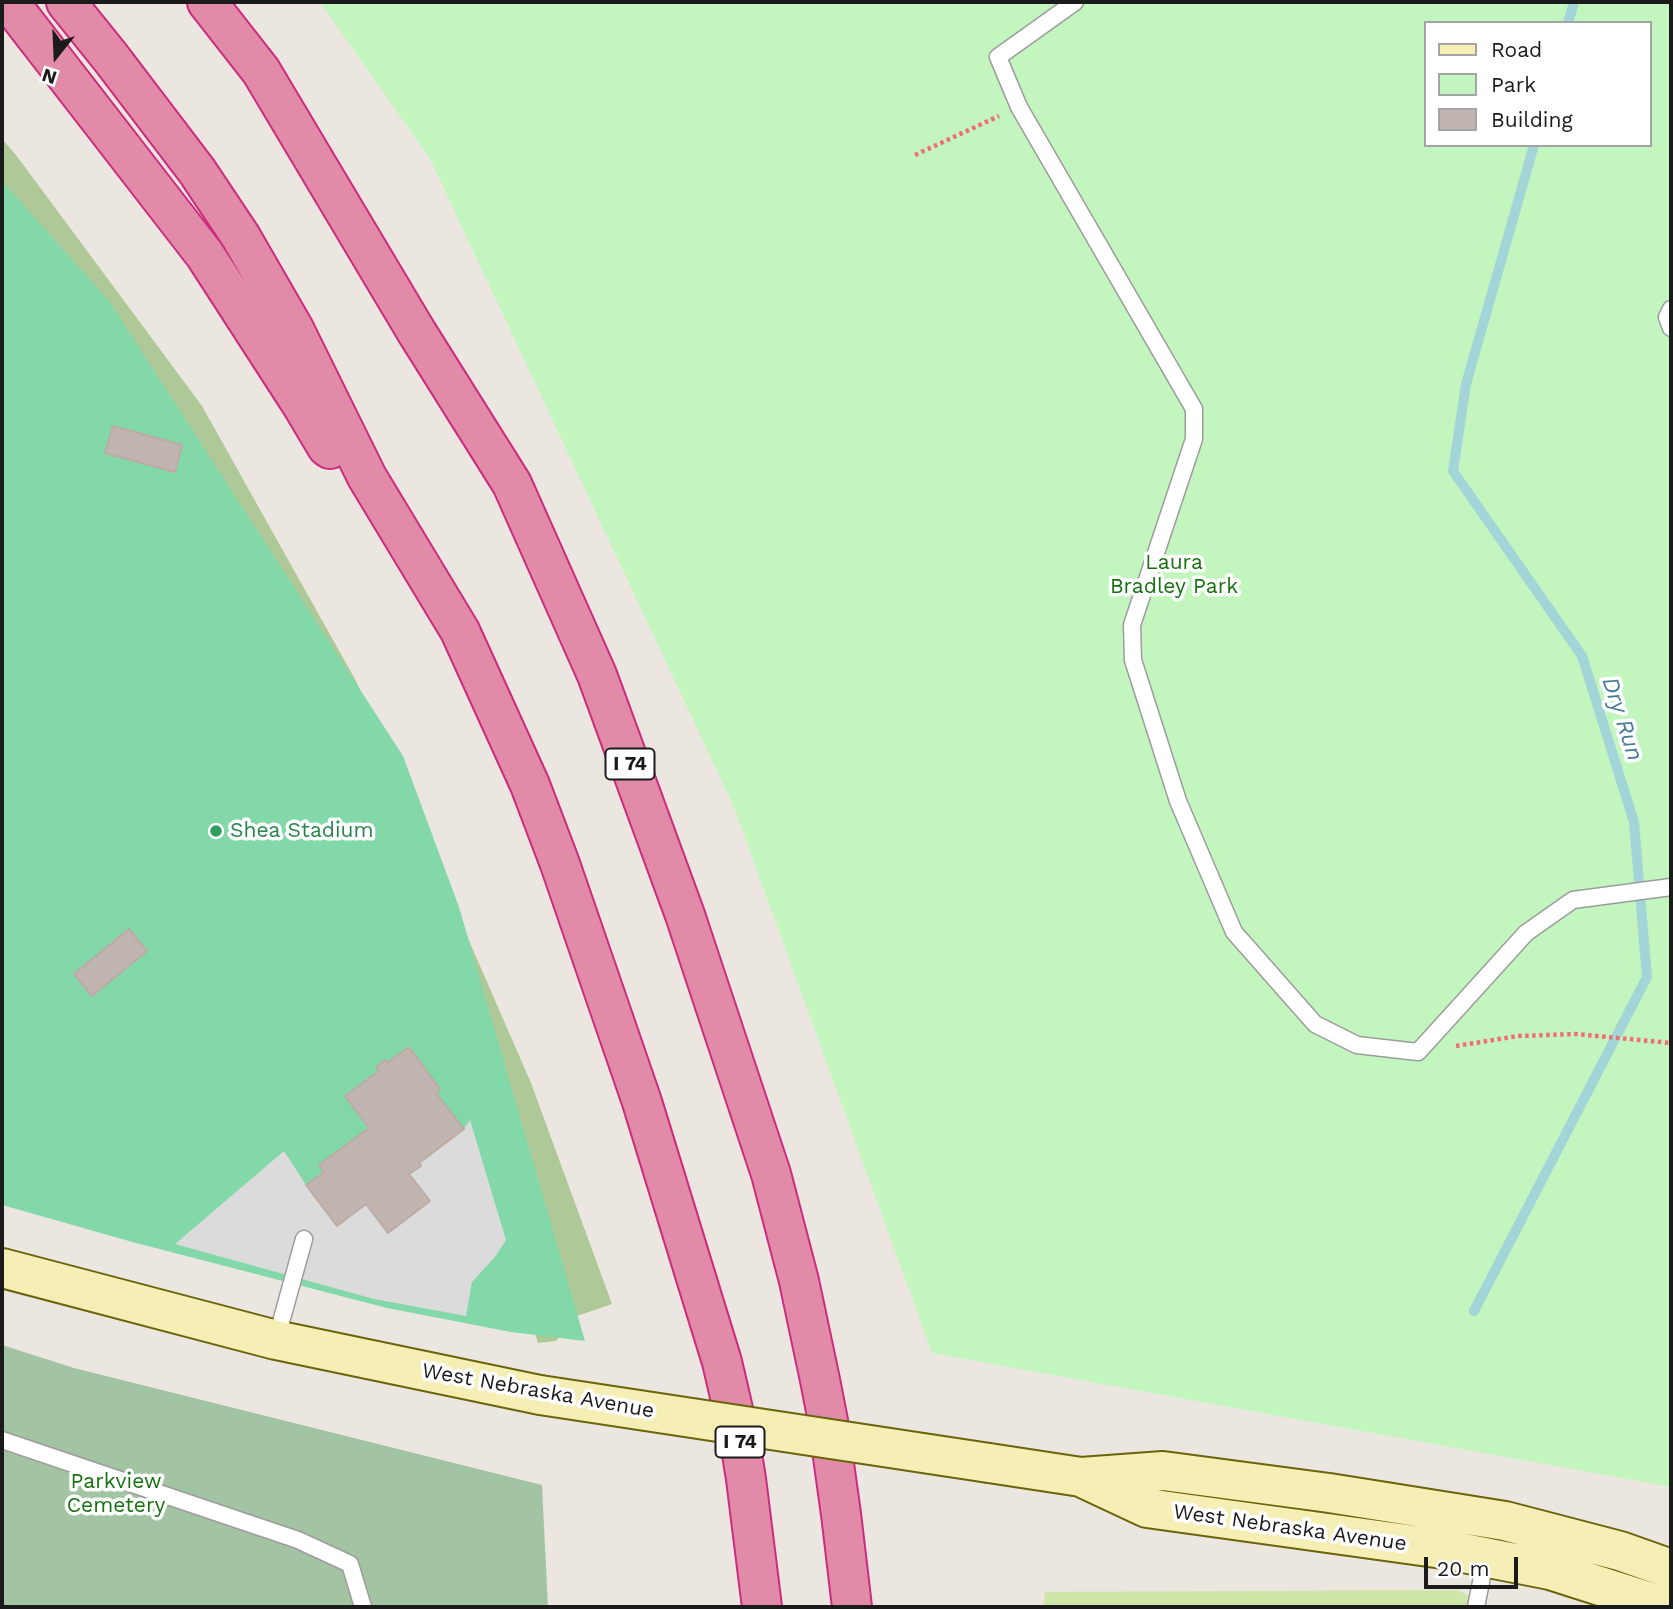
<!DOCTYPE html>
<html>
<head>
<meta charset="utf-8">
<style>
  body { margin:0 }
  #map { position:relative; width:1673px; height:1609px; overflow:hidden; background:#ece6e1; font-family:"Work Sans",sans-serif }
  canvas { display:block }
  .frame { position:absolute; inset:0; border:4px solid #1b1b1b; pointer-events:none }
  .legend { position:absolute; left:1424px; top:21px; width:228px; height:126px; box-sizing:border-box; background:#fff; border:2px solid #a4a4a4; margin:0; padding:9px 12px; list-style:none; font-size:21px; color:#1b1b1b }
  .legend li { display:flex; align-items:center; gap:14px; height:35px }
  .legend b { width:35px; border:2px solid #a4a4a4 }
  .north { position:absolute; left:21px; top:21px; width:70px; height:70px; -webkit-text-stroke:5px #fff; paint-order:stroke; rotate:198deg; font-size:19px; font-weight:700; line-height:28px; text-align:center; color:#1b1b1b }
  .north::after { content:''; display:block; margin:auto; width:24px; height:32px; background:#1b1b1b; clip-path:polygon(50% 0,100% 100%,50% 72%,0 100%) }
  .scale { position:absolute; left:1424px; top:1557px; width:94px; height:32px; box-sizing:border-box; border:4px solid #1b1b1b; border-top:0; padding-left:9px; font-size:21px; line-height:24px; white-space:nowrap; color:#1b1b1b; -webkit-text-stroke:5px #fff; paint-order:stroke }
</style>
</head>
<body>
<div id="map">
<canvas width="1673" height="1609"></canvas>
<div class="frame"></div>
<ul class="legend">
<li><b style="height:9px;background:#f5eeb5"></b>Road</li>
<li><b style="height:19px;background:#c3f6be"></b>Park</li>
<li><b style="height:19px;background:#c0b5b1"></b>Building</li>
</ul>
<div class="north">N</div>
<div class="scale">20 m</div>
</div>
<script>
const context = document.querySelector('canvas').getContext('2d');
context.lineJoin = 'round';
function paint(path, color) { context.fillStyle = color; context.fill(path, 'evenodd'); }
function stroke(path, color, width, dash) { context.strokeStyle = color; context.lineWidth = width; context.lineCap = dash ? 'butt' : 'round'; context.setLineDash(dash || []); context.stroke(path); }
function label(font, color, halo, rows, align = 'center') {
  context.font = font + ' "Work Sans",sans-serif'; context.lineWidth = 7; context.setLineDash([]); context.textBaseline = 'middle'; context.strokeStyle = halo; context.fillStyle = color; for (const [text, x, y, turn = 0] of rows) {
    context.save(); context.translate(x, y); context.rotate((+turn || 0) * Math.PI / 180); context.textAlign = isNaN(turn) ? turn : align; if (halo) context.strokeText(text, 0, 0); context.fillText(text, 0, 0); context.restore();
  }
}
const grass = new Path2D(`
  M1457 1590 1491 1607H1043L1045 1592Z`);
const forest = new Path2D(`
  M2 139 16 155 202 406 356 681 531 1083 612 1304 577 1316 556 1341 538 1343 506 1240 2 367Z`);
const cemetery = new Path2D(`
  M2 1345 74 1368 542 1485 548 1607H2Z`);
const park = new Path2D(`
  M320 2H1671V1487L932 1353 734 807 430 159ZM1426 23H1650V145H1426Z`);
const pitch = new Path2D(`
  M2 181 109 301 403 756 459 907 585 1341 511 1332 387 1308 136 1243 2 1205Z`);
const parking = new Path2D(`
  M470 1120 506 1240 495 1257 472 1282 466 1316 374 1299 175 1244 284 1151 306 1185 337 1226 366 1204 429 1201 409 1174 421 1166 419 1163 464 1129Z`);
const stream = new Path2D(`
  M1568 23 1574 2
  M1474 1311 1647 977 1634 822 1582 656 1453 471 1466 384 1534 145`);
const building = new Path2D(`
  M113 426 182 445 175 472 105 453Z
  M129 929 147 951 92 996 74 974Z
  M409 1047 440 1089 436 1093 464 1129 419 1163 421 1166 409 1174 430 1201 388 1233 366 1204 337 1226 306 1185 324 1172 319 1165 369 1128 345 1096 379 1071 376 1067 385 1060 387 1063Z`);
const path = new Path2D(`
  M915 155 999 116
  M1456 1046 1518 1036 1576 1034 1671 1043`);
const lane = new Path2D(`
  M1075 2 998 57 1019 107 1194 409V439L1132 625 1133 660 1178 801 1234 932 1315 1024 1357 1045 1418 1052 1526 933 1573 900 1671 887
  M1671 309 1667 317 1671 328
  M276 1340 304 1239
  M2 1440 298 1540 350 1564 363 1607
  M1476 1607 1486 1557`);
const secondary = new Path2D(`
  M2 1268 276 1340 540 1395
  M989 1463 1081 1477 1163 1471 1329 1493 1505 1521 1620 1551 1671 1569
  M1083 1478 1147 1508 1443 1549 1550 1570 1666 1607`);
const highway = new Path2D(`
  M9 2 205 255 302 405 327 447 330 449
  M66 2 111 58 197 171 241 237 294 329 367 477 460 631 530 785 560 864 642 1102 722 1362 739 1435 746 1479 762 1607
  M207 2 261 71 416 331 512 484 597 675 685 915 771 1174 799 1281 820 1380 828 1421 841 1514 852 1607`);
const secondaryBridge = new Path2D(`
  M540 1395 989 1463`);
const markers = [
  [216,831,7,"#2e9e5b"]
];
const shields = [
  [630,764,49],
  [740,1442,49]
];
const shieldNames = [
  ["I 74",630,764],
  ["I 74",740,1442]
];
const parkNames = [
  ["Laura",1174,563],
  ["Bradley Park",1174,587],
  ["Parkview",116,1482],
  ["Cemetery",116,1506]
];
const leisureNames = [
  ["Shea Stadium",230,831]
];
const streetNames = [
  ["West Nebraska Avenue",538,1391,10],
  ["West Nebraska Avenue",1290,1528,8]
];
const waterNames = [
  ["Dry Run",1622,719,72]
];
paint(grass, '#d0e5a8');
paint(forest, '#aec997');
paint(cemetery, '#a3c4a3');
paint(park, '#c3f6be');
paint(pitch, '#82d8a9');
paint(parking, '#dbdbdb');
stroke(stream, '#a3d5d8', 10);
paint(building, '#c0b5b1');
stroke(building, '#bdaba4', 2);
stroke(lane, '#9c9c9c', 19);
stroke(secondary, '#6a640a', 42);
stroke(highway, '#cb2c7d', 42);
stroke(path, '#f26c74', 4.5, [3.5, 3.5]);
stroke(lane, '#fff', 16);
stroke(secondary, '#f5eeb5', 38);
stroke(highway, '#e18ba9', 38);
stroke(secondaryBridge, '#6a640a', 42, []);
stroke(secondaryBridge, '#f5eeb5', 38);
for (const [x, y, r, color] of markers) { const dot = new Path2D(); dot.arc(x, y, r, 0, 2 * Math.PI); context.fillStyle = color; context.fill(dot); stroke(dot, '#fff', 2.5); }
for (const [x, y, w] of shields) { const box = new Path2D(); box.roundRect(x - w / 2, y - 15.5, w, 31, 5); context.fillStyle = '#fff'; context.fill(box); stroke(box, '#1b1b1b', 2); }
label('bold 19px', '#1b1b1b', null, shieldNames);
label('21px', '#187110', '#fff', parkNames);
label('21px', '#27864d', '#fff', leisureNames, 'left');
label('21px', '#1b1b1b', '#fff', streetNames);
label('italic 23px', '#477b95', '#fff', waterNames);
</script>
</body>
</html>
